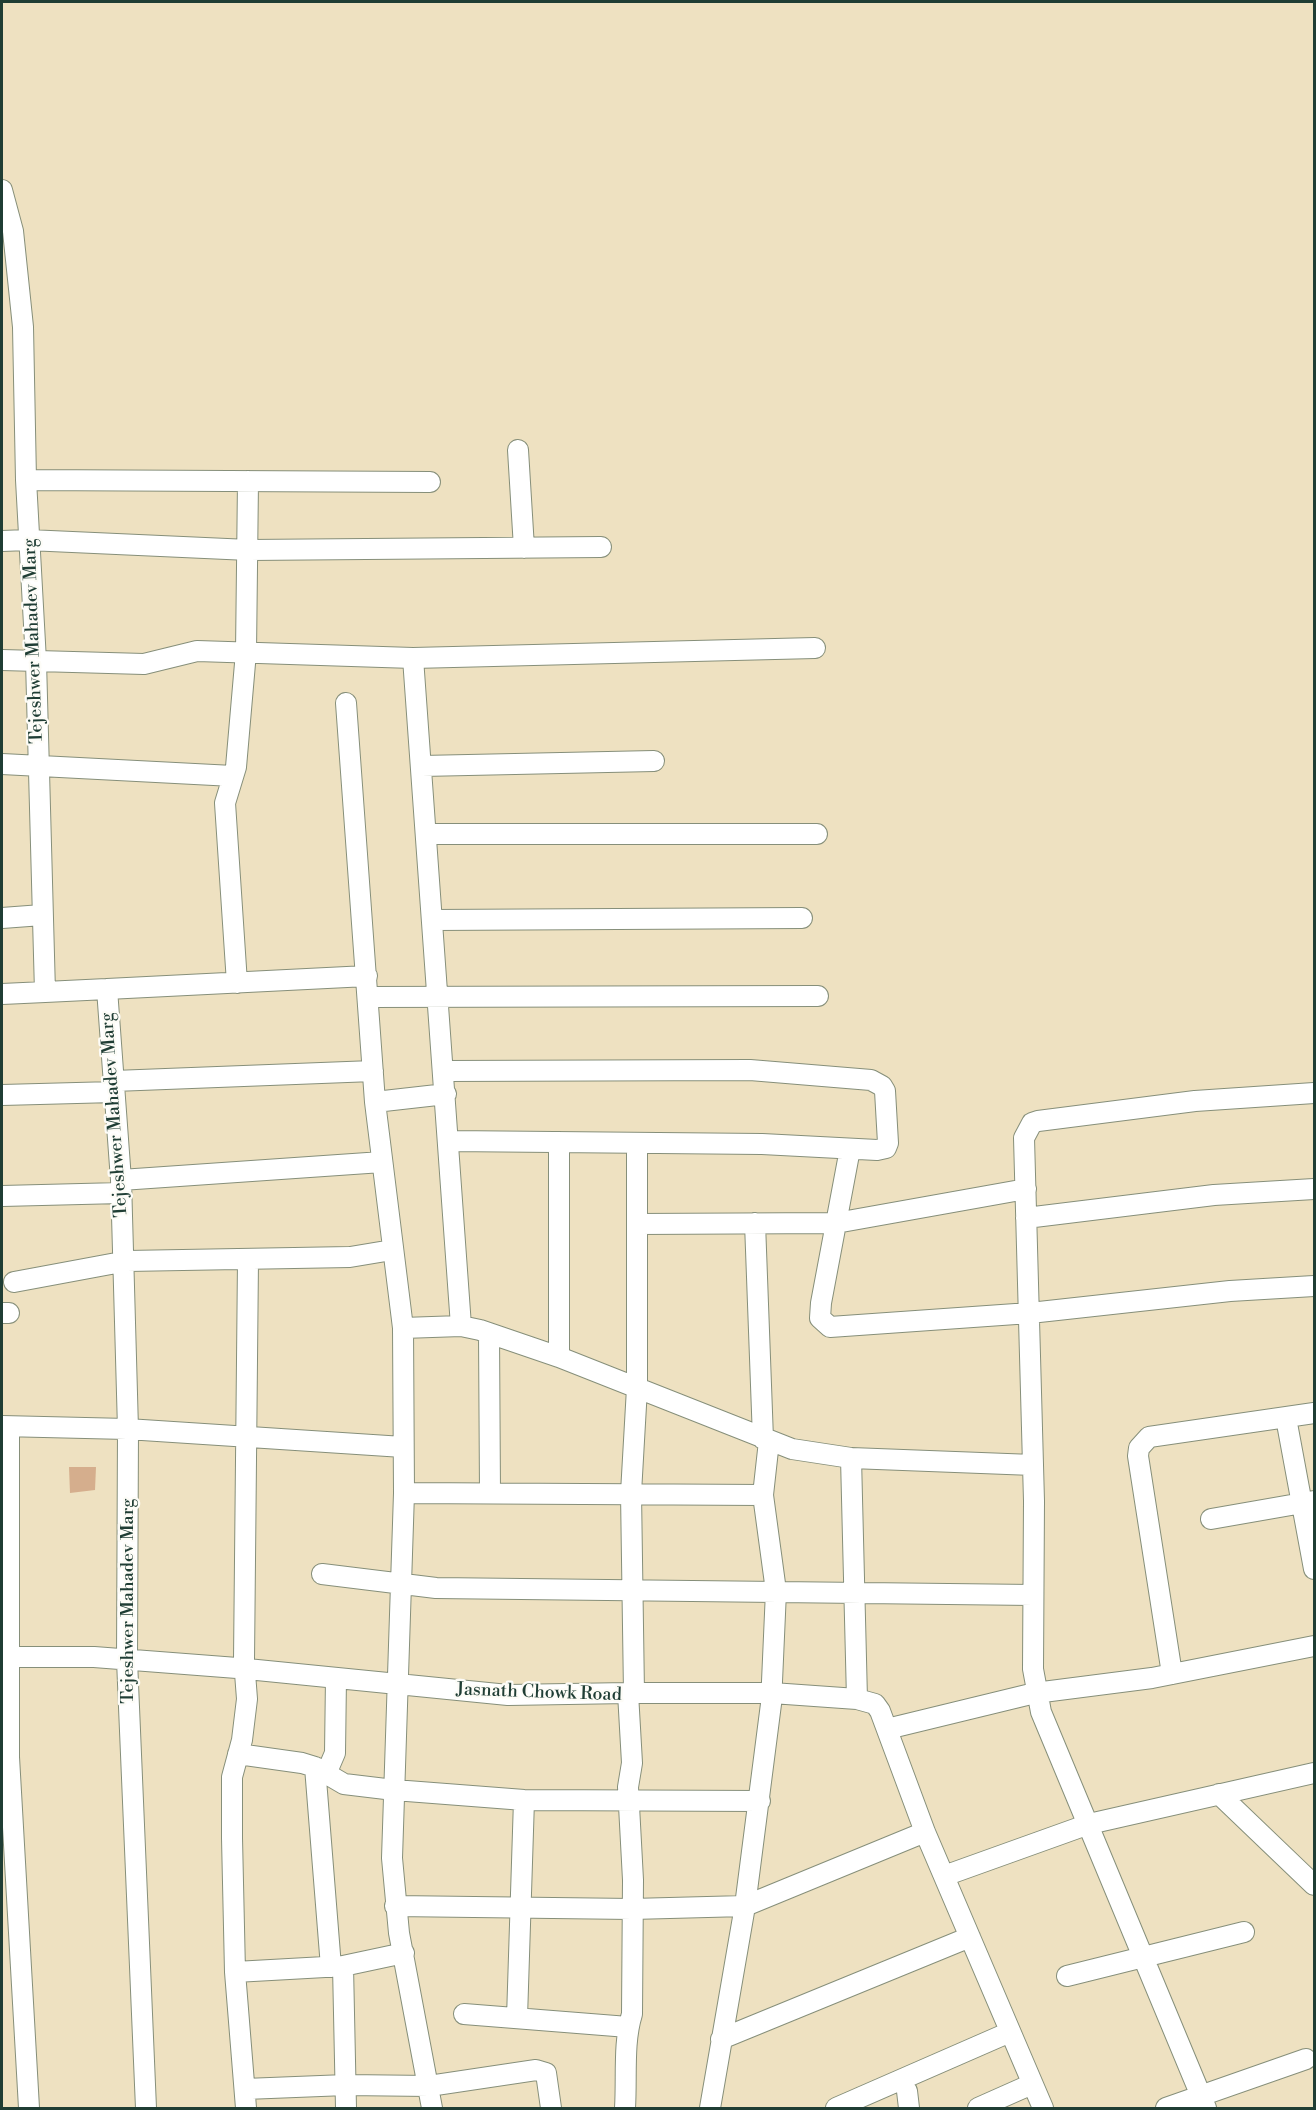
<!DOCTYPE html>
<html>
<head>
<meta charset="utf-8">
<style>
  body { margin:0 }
  #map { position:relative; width:1316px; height:2110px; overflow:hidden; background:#eee1c1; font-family:"Libre Bodoni",serif }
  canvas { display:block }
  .frame { position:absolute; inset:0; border:3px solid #1f3d34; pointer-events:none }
</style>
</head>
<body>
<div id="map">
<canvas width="1316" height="2110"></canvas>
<div class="frame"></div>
</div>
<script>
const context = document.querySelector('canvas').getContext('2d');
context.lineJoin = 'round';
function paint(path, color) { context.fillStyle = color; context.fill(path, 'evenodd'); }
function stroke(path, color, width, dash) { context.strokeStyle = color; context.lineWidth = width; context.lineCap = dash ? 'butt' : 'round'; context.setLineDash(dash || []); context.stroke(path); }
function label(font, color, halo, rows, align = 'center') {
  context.font = font + ' "Libre Bodoni",serif'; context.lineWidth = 4.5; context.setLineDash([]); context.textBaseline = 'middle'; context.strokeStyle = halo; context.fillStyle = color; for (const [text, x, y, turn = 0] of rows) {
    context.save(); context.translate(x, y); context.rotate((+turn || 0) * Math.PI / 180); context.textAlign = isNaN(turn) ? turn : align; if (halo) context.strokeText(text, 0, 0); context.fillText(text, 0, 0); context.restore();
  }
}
const building = new Path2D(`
  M69 1467H96L95 1490 70 1493Z`);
const minor = new Path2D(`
  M2 190 13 231 23 327 26 480 36 661 45 992 107 989 121 1180 128 1429 127 1660 146 2108
  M518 450 524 548
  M26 480 430 482
  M2 541 28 540 249 550 601 547
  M413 658 461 1326
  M2 660 144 664 197 651 413 658 815 648
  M346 703 375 1102 403 1328 404 1493 392 1858 399 1933 432 2108
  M2 764 233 776
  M422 766 654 761
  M427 834H817
  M2 918 42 915
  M433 920 802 918
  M237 983 225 803 236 767 246 652 248 481
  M107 989 367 976
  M2 994 45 992
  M368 997 818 996
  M445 1071 750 1070 871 1080 882 1086 885 1091 888 1143 886 1148 877 1150 762 1144 450 1141
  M114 1081 373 1071
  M2 1095 114 1092
  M375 1102 446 1094
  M637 1143V1388L631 1493 634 1693H772L857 1699 875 1704 880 1711 925 1832 1043 2108
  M850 1149 821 1303 820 1318 830 1327 1030 1313 1230 1291 1314 1286
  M121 1180 382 1162
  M2 1196 121 1193
  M1026 1218 1214 1195 1314 1189
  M755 1223 763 1439
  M638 1224 836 1223 1026 1189
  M14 1282 127 1261 350 1257 392 1250
  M2 1313H9
  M403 1328 461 1326 480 1330 559 1357 792 1449 851 1458 1033 1465
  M489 1333 490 1493
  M559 1357V1142
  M1286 1418 1314 1569
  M2 1426 127 1429 403 1447
  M9 1427V1757L29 2108
  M851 1458 857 1699
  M404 1493 763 1495
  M1211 1519 1314 1501
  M322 1574 436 1588 1033 1595
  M2 1657H94L237 1668 508 1695 628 1693 632 1763 628 1787 633 1880 632 2014C623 2043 627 2077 625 2108
  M1172 1674 1138 1456 1139 1448 1149 1437 1314 1413
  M887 1729 1035 1693 1152 1678 1314 1646
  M238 1754 302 1763 315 1767 344 1784 394 1790 524 1800 760 1801
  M315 1767 331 1967
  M326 1774 335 1753 336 1678
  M1219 1794 1314 1885
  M944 1876 1089 1824 1314 1773
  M395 1906 632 1909 745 1906 925 1832
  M343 1966 346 2108
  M235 1972 343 1966 404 1953
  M1067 1976 1244 1932
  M464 2014 628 2027
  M517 2018 524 1800
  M721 2039 970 1937
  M245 2089 346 2085 429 2086 536 2070 546 2073 551 2108
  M907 2091 909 2108
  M246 2108 235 1972 232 1838V1777L242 1740 247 1699 244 1660 248 1260
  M710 2108 745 1906 771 1704 776 1591 763 1495 769 1441
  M836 2108 1010 2032
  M978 2108 1032 2084
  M1166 2108 1306 2059
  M1206 2108 1041 1712 1033 1669 1034 1501 1024 1138 1032 1123 1038 1121 1195 1101 1314 1093`);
const streetNames = [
  ["Tejeshwer Mahadev Marg",34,641,-92],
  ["Tejeshwer Mahadev Marg",115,1115,-94],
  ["Tejeshwer Mahadev Marg",129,1601,-90],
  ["Jasnath Chowk Road",539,1693,2]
];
paint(building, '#d5ae8d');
stroke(minor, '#868f7a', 22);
stroke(minor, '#fff', 20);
label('18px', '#1f3d34', '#fdfcf7', streetNames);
</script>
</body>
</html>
